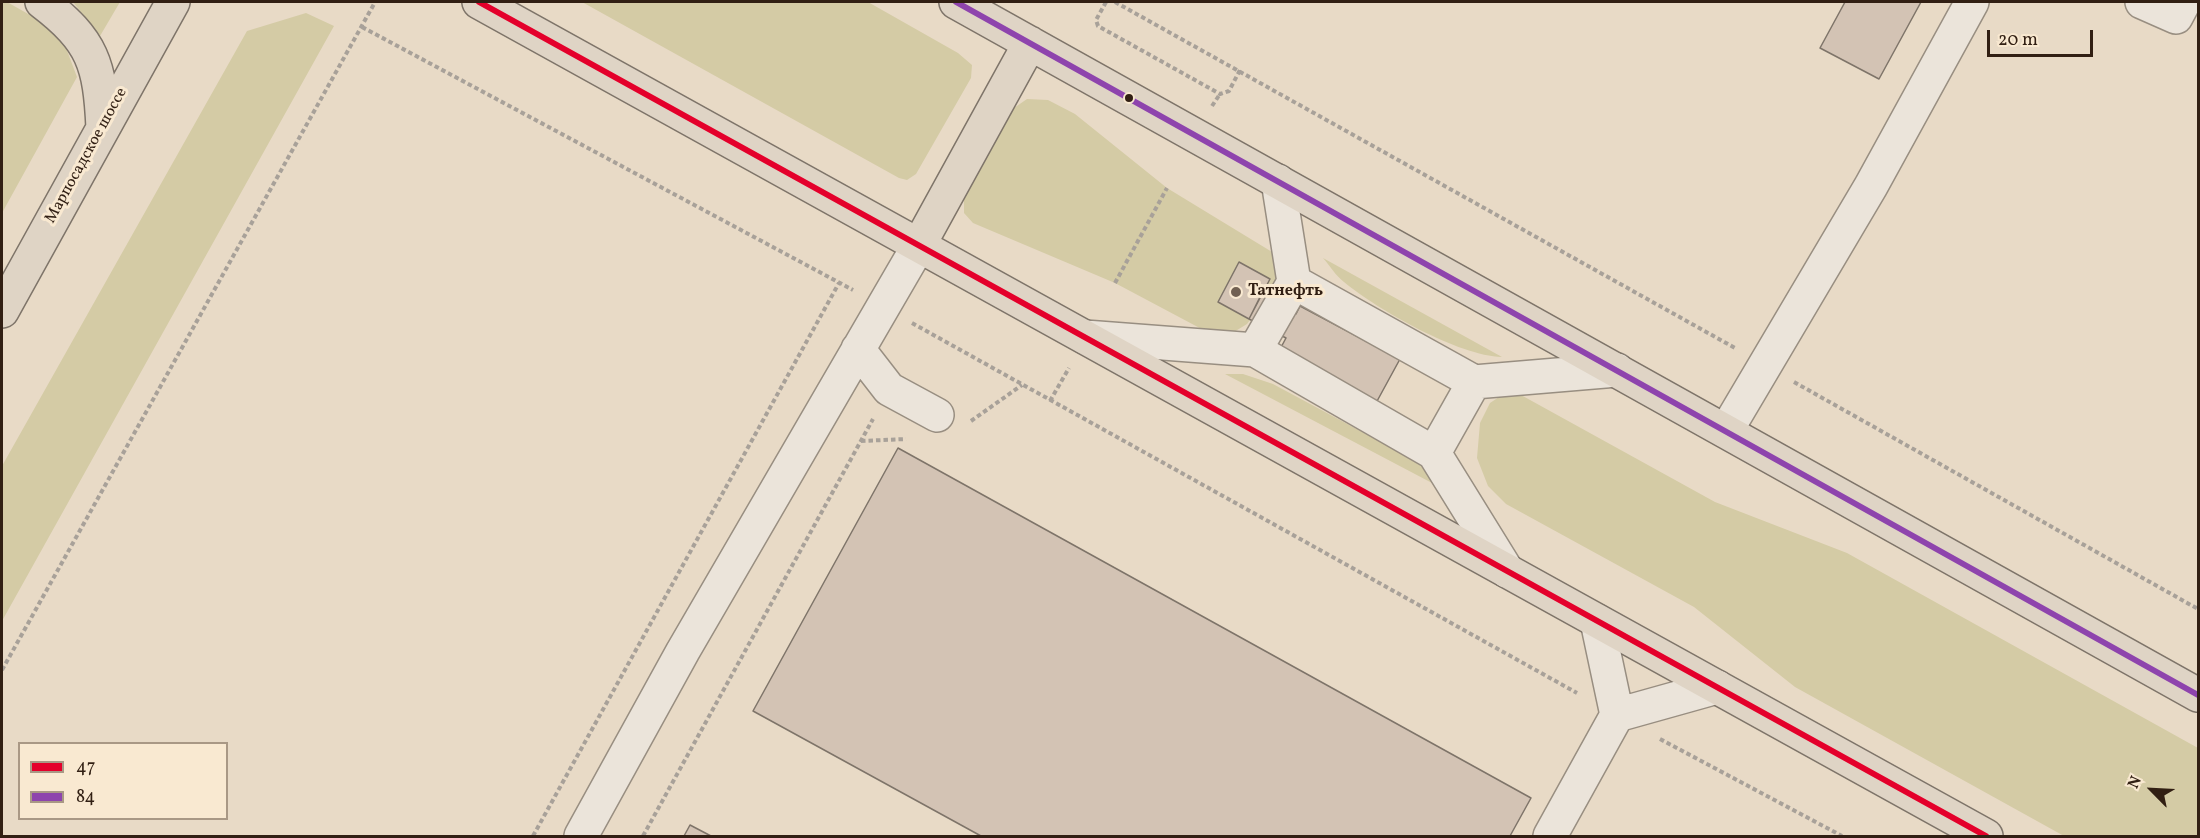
<!DOCTYPE html>
<html>
<head>
<meta charset="utf-8">
<style>
  body { margin:0 }
  #map { position:relative; width:2200px; height:838px; overflow:hidden; background:#e8dac6; font-family:Vollkorn,serif }
  canvas { display:block }
  .frame { position:absolute; inset:0; border:3px solid #311f13; pointer-events:none }
  .legend { position:absolute; left:18px; top:742px; width:210px; height:78px; box-sizing:border-box; background:#f9e9d1; border:2px solid #a99885; margin:0; padding:8px 10px; list-style:none; font-size:18px; color:#311f13 }
  .legend li { display:flex; align-items:center; gap:12px; height:30px }
  .legend b { width:30px; border:2px solid #a99885 }
  .north { position:absolute; left:2122px; top:760px; width:60px; height:60px; -webkit-text-stroke:4px #f9e9d1; paint-order:stroke; rotate:294deg; font-size:16px; font-weight:700; line-height:24px; text-align:center; color:#311f13 }
  .north::after { content:''; display:block; margin:auto; width:21px; height:27px; background:#311f13; clip-path:polygon(50% 0,100% 100%,50% 72%,0 100%) }
  .scale { position:absolute; left:1987px; top:30px; width:106px; height:27px; box-sizing:border-box; border:3px solid #311f13; border-top:0; padding-left:8px; font-size:18px; line-height:21px; white-space:nowrap; color:#311f13; -webkit-text-stroke:4px #f9e9d1; paint-order:stroke }
</style>
</head>
<body>
<div id="map">
<canvas width="2200" height="838"></canvas>
<div class="frame"></div>
<ul class="legend">
<li><b style="height:8px;background:#e4002b"></b>47</li>
<li><b style="height:8px;background:#8e44ad"></b>84</li>
</ul>
<div class="north">N</div>
<div class="scale">20 m</div>
</div>
<script>
const context = document.querySelector('canvas').getContext('2d');
context.lineJoin = 'round';
function paint(path, color) { context.fillStyle = color; context.fill(path, 'evenodd'); }
function stroke(path, color, width, dash) { context.strokeStyle = color; context.lineWidth = width; context.lineCap = dash ? 'butt' : 'round'; context.setLineDash(dash || []); context.stroke(path); }
function label(font, color, halo, rows, align = 'center') {
  context.font = font + ' Vollkorn,serif'; context.lineWidth = 6; context.setLineDash([]); context.textBaseline = 'middle'; context.strokeStyle = halo; context.fillStyle = color; for (const [text, x, y, turn = 0] of rows) {
    context.save(); context.translate(x, y); context.rotate((+turn || 0) * Math.PI / 180); context.textAlign = isNaN(turn) ? turn : align; if (halo) context.strokeText(text, 0, 0); context.fillText(text, 0, 0); context.restore();
  }
}
const green = new Path2D(`
  M2 2H7L60 32 77 77 2 213Z
  M73 2H120L100 36Z
  M582 2H868L958 53 972 65 971 78 916 174 907 180 899 178Z
  M306 13 334 26 2 621V466L247 31Z
  M1027 99 1048 100 1075 114 1167 188 1277 255 1283 276 1247 324 1229 335 1211 334 1115 283 973 223 964 213V198L1014 108Z
  M1323 258 1502 357C1459 356 1378 310 1344 282 1336 276 1330 266 1323 258Z
  M1225 374H1243L1273 384 1405 455 1432 473 1451 493Z
  M1505 393 1521 395 1715 502 1847 553 2198 748V836H2064L1795 687 1694 607 1506 504 1488 486 1477 458 1480 423 1490 403Z`);
const building = new Path2D(`
  M1845 2H1921L1879 79 1820 48Z
  M1239 262 1270 279 1249 319 1218 302Z
  M1261 295 1296 314 1300 306 1400 359 1376 403 1279 351 1286 338 1249 319Z
  M898 448 1531 798 1510 836H981L753 711Z
  M690 825 711 836H684Z`);
const path = new Path2D(`
  M1106 2 1096 20 1098 26 1220 94 1229 91 1240 70
  M1115 2 1735 348
  M362 27 853 290
  M1212 106 1220 94
  M1115 283 1167 188
  M912 323 1577 693
  M1794 382 2198 609
  M1050 401 1069 368
  M971 421 1022 385
  M861 441 906 439
  M2 670 374 4
  M1660 739 1842 836
  M533 836 839 283
  M643 836 873 419`);
const minor = new Path2D(`
  M2142 2 2176 17 2184 2
  M1278 181 1294 282 1474 382 1617 370
  M1085 337 1255 350 1434 453 1507 571
  M858 349 889 389 937 415
  M1255 350 1294 282
  M1726 431 1871 186 1972 2
  M1434 453 1474 382
  M1617 715 1717 687
  M581 836 683 651 919 245
  M1550 836 1617 715 1597 621`);
const major = new Path2D(`
  M42 2C93 41 100 64 103 128
  M479 2 1986 836
  M956 2 2198 695
  M919 245 1030 43
  M2 311 173 2`);
const bus1 = new Path2D(`
  M479 2 1986 836`);
const bus2 = new Path2D(`
  M956 2 2198 695`);
const markers = [
  [1129,98,5,"#311f13"],
  [1236,292,6,"#716052"]
];
const streetNames = [
  ["Марпосадское шоссе",87,156,-61]
];
const poiNames = [
  ["Татнефть",1248,292]
];
paint(green, '#d4cba5');
paint(building, '#d3c3b4');
stroke(building, '#7e7469', 1.5);
stroke(minor, '#988e81', 36);
stroke(major, '#7e7469', 36);
stroke(path, '#a8a199', 4, [4.5, 3]);
stroke(minor, '#ebe4da', 33);
stroke(major, '#dfd4c5', 33);
stroke(bus1, '#e4002b', 6);
stroke(bus2, '#8e44ad', 6);
for (const [x, y, r, color] of markers) { const dot = new Path2D(); dot.arc(x, y, r, 0, 2 * Math.PI); context.fillStyle = color; context.fill(dot); stroke(dot, '#f9e9d1', 2); }
label('16px', '#311f13', '#f9e9d1', streetNames);
label('bold 16px', '#311f13', '#f9e9d1', poiNames, 'left');
</script>
</body>
</html>
